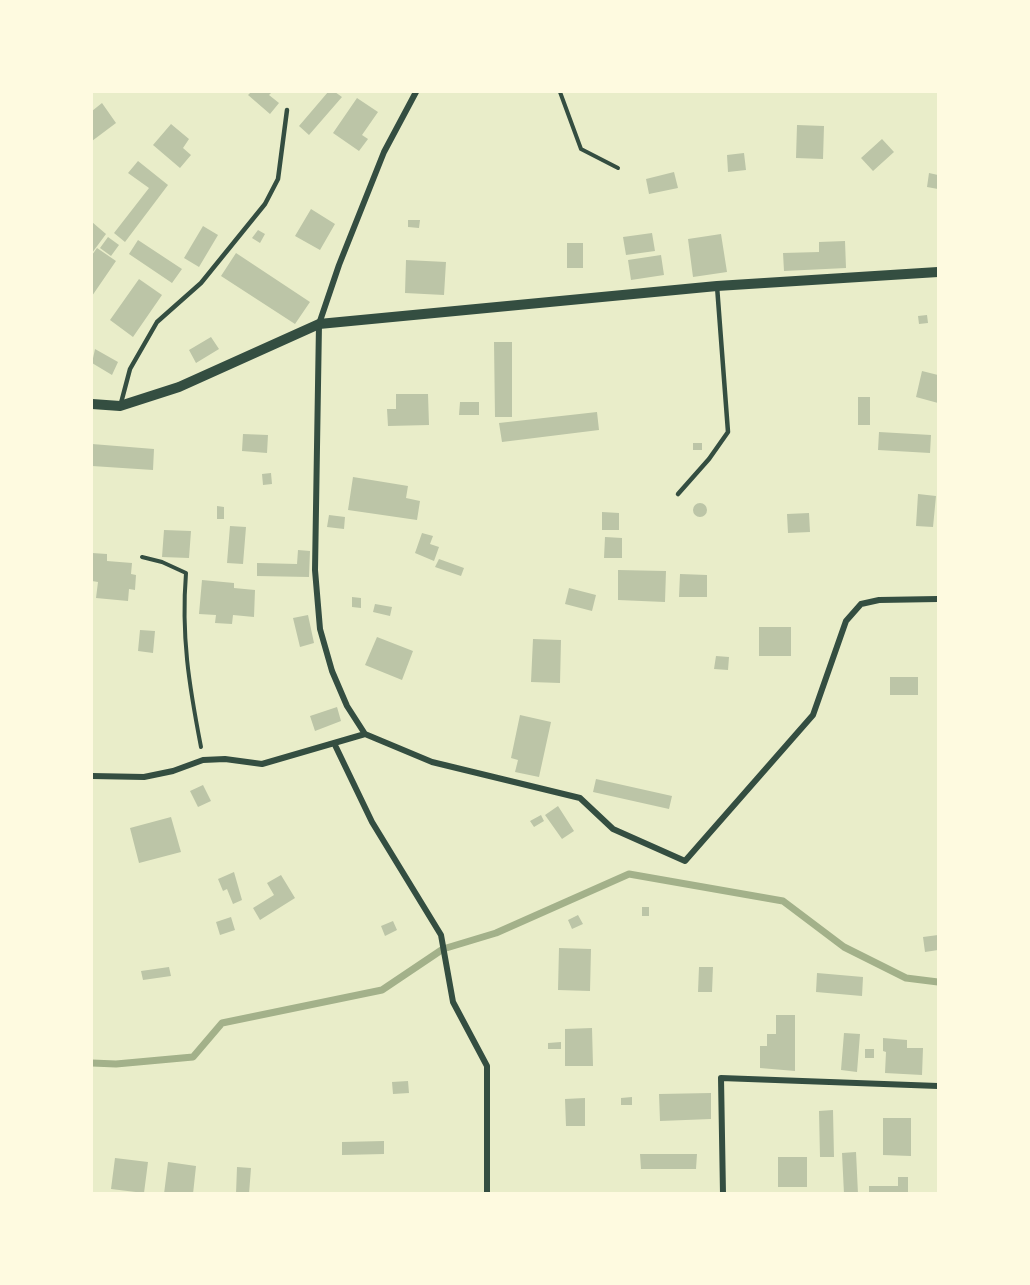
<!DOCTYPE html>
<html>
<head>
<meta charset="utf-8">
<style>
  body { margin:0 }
  #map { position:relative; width:1030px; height:1285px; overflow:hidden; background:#e9edc9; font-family:"DM Sans",sans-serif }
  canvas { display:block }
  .frame { position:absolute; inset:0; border:93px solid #fefae0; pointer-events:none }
</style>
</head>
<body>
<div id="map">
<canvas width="1030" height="1285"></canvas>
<div class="frame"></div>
</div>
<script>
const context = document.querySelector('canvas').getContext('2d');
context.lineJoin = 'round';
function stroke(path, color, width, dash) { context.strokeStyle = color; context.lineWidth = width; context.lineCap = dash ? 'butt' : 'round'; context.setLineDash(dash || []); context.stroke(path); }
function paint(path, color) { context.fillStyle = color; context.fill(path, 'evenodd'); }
const stream = new Path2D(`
  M92 1063 116 1064 193 1057 222 1023 382 990 443 949 496 933 629 874 783 901 844 947 906 978 938 982`);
const building = new Path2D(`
  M251 92H272L269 95 279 103 270 114 248 95Z
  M328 92H335L342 97 309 135 299 126Z
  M357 98 378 112 362 135 368 139 359 151 333 133Z
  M102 103 116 123 92 141V111Z
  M171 124 189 139 183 148 191 155 180 168 153 145Z
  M797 125 824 126 823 159 796 158Z
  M882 139 894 152 873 171 861 158Z
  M744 153 746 170 728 172 727 155Z
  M138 161 168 185 125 242 114 233 149 188 128 173Z
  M674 172 678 188 649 194 646 179Z
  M929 173 938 175V189L927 187Z
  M311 209 335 224 320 250 295 236Z
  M408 220H420L419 228 408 227Z
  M92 222 106 234 92 253Z
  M203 226 218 235 199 267 184 258Z
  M258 230 265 234 260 243 252 238Z
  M652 233 655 251 626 255 623 237Z
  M721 234 727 272 693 277 688 239Z
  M108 237 119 245 111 256 100 248Z
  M138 240 182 269 172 283 129 254Z
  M845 241 846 268 784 271 783 253 819 252V242Z
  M567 243H583V268H567Z
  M97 248 116 261 92 296V255Z
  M236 253 310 302 295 324 221 276Z
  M661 255 664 275 631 280 628 260Z
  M406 260 446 262 444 295 405 293Z
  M139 279 162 295 133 337 110 320Z
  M927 315 928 323 919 324 918 316Z
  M211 337 219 349 196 363 189 350Z
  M494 342H512V417H495Z
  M95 349 118 362 112 375 92 363Z
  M922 371 938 375V403L916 397Z
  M396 394H428L429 425 388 426 387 409H396Z
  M858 397H870V425H858Z
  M460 402H479V415H459Z
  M597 412 599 430 502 442 499 423Z
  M879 432 931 435 930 453 878 450Z
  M243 434 268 435 267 453 242 451Z
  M693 443H702V450H693Z
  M92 444 154 449 153 470 92 466Z
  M271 473 272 484 263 485 262 474Z
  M353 477 408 486 406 498 420 501 417 520 348 510Z
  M918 494 936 496 933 527 916 526Z
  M693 510a7 7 0 1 1 14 0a7 7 0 1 1-14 0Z
  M217 506 224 507V519H217Z
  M602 512 619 513V530H602Z
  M809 513 810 532 788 533 787 514Z
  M329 515 345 517 344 529 327 527Z
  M230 526 246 527 243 564 227 563Z
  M164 530 191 531 189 558 162 557Z
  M422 533 433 536 430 544 439 547 434 561 415 553Z
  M605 537 622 538V558H604Z
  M298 550 310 551 309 577 257 576V563L297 564Z
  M92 553 107 554V561L132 563 131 574 136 575 135 590 129 589 128 601 96 598 98 582 92 581Z
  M439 559 464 568 461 576 435 567Z
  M618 570 666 571 665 602 618 600Z
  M680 574 707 575V597H679Z
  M202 580 234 583V588L255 590 254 617 233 615 232 624 215 623 216 615 199 614Z
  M569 588 596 595 592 611 565 604Z
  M352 597 361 598V608L352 607Z
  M375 604 392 607 390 616 373 612Z
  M308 615 314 643 300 647 293 618Z
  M759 627H791V656H759Z
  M140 630 155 631 153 653 138 651Z
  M377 637 413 651 402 680 365 665Z
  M533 639 561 640 560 683 531 682Z
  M716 656 729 657 728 670 714 669Z
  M890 677H918V695H890Z
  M337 707 341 721 315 731 310 716Z
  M520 715 551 722 539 777 515 772 518 760 511 758Z
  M596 779 672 796 669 809 593 792Z
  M203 785 211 801 198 807 190 791Z
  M558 806 574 831 562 839 545 815Z
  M541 815 544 821 534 827 530 821Z
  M171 817 181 852 139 863 130 828Z
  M234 872 242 900 233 904 227 889 223 891 218 879Z
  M281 875 295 898 260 920 253 908 274 895 267 883Z
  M642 907H649V916H642Z
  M578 915 583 924 572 929 568 920Z
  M231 917 235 930 220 935 216 922Z
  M393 921 397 930 385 936 381 926Z
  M938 935V950L925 952 923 937Z
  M559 948 591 949 590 991 558 990Z
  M169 967 171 976 143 980 141 971Z
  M699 967H713L712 992H698Z
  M817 973 863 977 862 996 816 992Z
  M776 1015H795V1071L760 1068V1046H767V1034H776Z
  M592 1028 593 1066H565V1029Z
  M844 1033 860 1034 857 1072 841 1070Z
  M883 1038 907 1040V1048H923L922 1075 885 1073 886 1052 883 1051Z
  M561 1042V1049H548V1043Z
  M865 1049H874V1058H865Z
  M408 1081 409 1093 393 1094 392 1082Z
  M711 1093V1119L660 1121 659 1094Z
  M632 1097V1105H621V1098Z
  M585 1098V1126H566L565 1099Z
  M833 1110 834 1157H820L819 1111Z
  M883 1118H911V1156L883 1155Z
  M384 1141V1154L342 1155V1142Z
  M856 1152 858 1194H844L842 1153Z
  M640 1154H697L696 1169H641Z
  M778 1157H807V1187H778Z
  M115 1158 148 1162 144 1193 111 1189Z
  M168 1162 196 1166 193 1194H164Z
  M237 1167 251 1168 249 1194H236Z
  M898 1177H908V1194H869V1186H898Z`);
const path = new Path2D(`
  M560 92 581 149 618 168
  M142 557 162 562 186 573C181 636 189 685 201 747`);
const service = new Path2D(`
  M121 403 130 369 157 322 201 283 265 204 278 179 287 110
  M678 494 709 459 728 432 717 286`);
const minor = new Path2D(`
  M365 734 347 706 332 671 320 629 315 570 319 324 339 265 384 152 416 92
  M334 743 372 822 441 935 453 1002 487 1066V1194
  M92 776 144 777 173 771 203 760 225 759 262 764 365 734 432 762 580 798 613 829 685 861 813 715 846 621 861 604 879 600 938 599
  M723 1194 721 1078 938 1086`);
const tertiary = new Path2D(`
  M92 404 120 406 179 387 319 324 717 286 938 272`);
stroke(stream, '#a3b18a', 7);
paint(building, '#bcc5a7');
stroke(path, '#344e41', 4);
stroke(service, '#344e41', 4.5);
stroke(minor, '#344e41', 6);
stroke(tertiary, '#344e41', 10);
</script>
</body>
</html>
